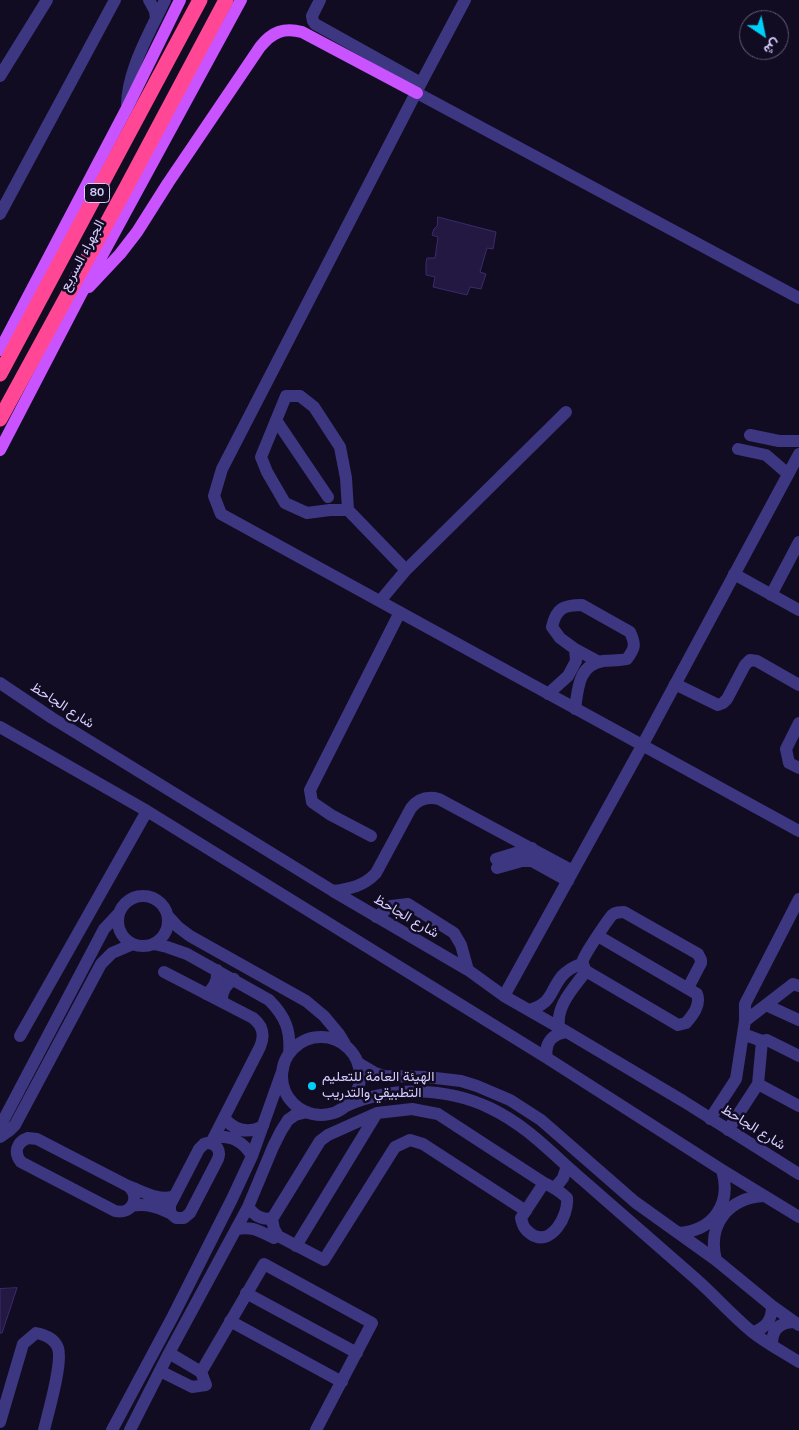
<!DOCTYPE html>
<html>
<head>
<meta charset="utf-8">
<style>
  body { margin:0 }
  #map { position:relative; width:799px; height:1430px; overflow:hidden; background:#110c21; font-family:"Nunito Sans",Vazirmatn,sans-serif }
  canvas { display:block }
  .north { position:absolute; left:739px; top:10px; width:50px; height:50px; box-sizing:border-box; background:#110c21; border:1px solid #5f597a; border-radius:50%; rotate:146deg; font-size:14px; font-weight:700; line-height:20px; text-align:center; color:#d5ccff }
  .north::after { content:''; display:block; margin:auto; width:18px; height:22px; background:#00d0f7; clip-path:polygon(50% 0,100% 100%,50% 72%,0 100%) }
</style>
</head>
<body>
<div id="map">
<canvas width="799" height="1430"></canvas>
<div class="north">ش</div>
</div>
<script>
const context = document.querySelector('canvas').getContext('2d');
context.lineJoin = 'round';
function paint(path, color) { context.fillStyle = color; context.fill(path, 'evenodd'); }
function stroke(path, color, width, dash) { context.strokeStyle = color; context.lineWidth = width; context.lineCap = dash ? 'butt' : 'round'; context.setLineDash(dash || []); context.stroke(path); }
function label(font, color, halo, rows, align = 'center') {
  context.font = font + ' "Nunito Sans",Vazirmatn,sans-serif'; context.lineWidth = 5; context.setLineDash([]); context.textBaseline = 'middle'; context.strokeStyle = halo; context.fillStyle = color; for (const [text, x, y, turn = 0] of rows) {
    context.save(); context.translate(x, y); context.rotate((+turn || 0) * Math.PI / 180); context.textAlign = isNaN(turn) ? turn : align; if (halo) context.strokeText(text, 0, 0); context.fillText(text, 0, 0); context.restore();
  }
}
const building = new Path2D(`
  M438 217 496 232 493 249 487 248 480 272 486 274 481 289 470 287 467 295 433 287 435 277 426 275V263L427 258H435L438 237 432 235 434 229 437 226Z
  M17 1288 2 1333H0V1289Z`);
const minor = new Path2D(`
  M149 0 155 11 156 19
  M320 0 312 16 313 21 315 24 421 83
  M465 0 421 83 222 469 214 496 221 514C414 619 606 727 799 831
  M0 76 47 0
  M417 93 799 298
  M127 108C126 72 150 32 165 0
  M0 214 115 0
  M276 420 328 497
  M750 435 779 441H799
  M738 449 766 455 788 474
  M348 510H330L307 513 285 503 267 472 261 457 286 396H300L314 407 340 447 346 478 348 510 406 570
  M734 574 799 610
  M771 595 799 542
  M380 601 406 570 566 412
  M0 683 52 718 333 891 468 970 504 996 567 1032 683 1101 799 1174
  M675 684 718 705 723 703 727 699 745 665 750 660 757 661 799 685
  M548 694 568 676 576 661 575 649
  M575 709C578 689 578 665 603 661 611 660 619 661 627 659 635 648 636 645 630 632L582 605C564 605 556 608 552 627L560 638 575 649 599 662
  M799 723 786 749 789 763 799 768
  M0 727 147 811 547 1058 722 1170 799 1217
  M371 836 331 815 312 802 310 790 400 612
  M496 859 532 848
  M497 868 522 861H532L568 881
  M333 891C350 889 364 886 376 873L411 808C418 799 427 796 439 799L573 871
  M118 921a25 25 0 1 1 50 0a25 25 0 1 1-50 0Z
  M168 916 178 927 190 936 306 1001 324 1016 339 1034 345 1044
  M376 917 391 906 408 904 454 933 461 945 468 970
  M598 936 697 994C701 1005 693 1015 686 1023L678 1025 586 971C584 967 582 964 583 960 586 952 607 921 612 915 616 912 619 912 624 912L698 954 701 960V963L688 988
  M154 944 167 947 187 954 269 1000C286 1017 291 1031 289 1054
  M164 972 253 1018C263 1026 265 1035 260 1047L211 1143
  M206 994C215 988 218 980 217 970
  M504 996 642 746 799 454
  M222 1002C221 992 225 985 234 979
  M766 1005 799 1020
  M529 1010C553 1003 549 992 562 976 568 969 575 966 583 963
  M745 1021 793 984 799 986
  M559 1027C556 1005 574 988 586 971
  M743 1034 762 1041 767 1040 799 1056
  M20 1036 147 811
  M282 1076a39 39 0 1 1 78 0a39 39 0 1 1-78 0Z
  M547 1058C544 1043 552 1034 567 1032
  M358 1063 375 1073 384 1076 427 1077 461 1081 477 1086 510 1100 541 1120 635 1202 716 1260 772 1306 799 1325
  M758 1084 799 1106
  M346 1106C391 1086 446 1087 490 1108 528 1126 553 1155 585 1182 622 1214 659 1247 696 1279 715 1296 732 1315 751 1331 766 1343 783 1352 799 1362
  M224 1118C235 1131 248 1134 263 1126
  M710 1119 736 1079 745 1021V1004L799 899
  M0 1124 4 1119 104 929 119 913
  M728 1130 758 1084 762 1041
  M0 1137 10 1130 15 1125 101 964 112 953 133 944
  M214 1137C231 1135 243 1141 252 1156
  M28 1138 37 1139 128 1186C141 1197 132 1215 115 1211L21 1162C13 1152 17 1142 28 1138Z
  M207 1143C217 1143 221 1151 218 1159L190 1213 184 1218H176L170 1213V1205L199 1149 204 1144Z
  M544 1183C553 1187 560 1191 567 1198 569 1215 551 1248 531 1234 524 1229 523 1226 521 1218Z
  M128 1186C142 1191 159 1202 174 1196
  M555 1188 563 1178 567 1166
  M132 1206C146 1203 157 1207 170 1213
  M248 1207C255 1216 260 1219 272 1219
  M526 1211 423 1144 410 1140 395 1147 324 1260 278 1236 274 1229 272 1219 320 1141 328 1135 377 1113 412 1109 438 1114 544 1183
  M236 1229C255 1226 258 1231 274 1238L278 1236
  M678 1233C713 1231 732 1204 722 1170
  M296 1246 377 1113
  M716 1260C707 1225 728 1198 764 1196
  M246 1293 357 1353
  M230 1321 342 1382
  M753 1332C766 1328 772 1320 772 1306
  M772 1344C772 1330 779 1323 793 1322
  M160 1371 192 1387 206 1385 201 1372 169 1353
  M201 1372 264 1264 372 1323 316 1430
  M0 1422 23 1344 36 1333C45 1335 54 1338 58 1348 63 1363 48 1413 44 1430
  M112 1430 173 1316 232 1199 252 1156 283 1069
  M130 1430 169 1353 248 1207 273 1147 281 1131 288 1120 295 1115 307 1112`);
const major = new Path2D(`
  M89 287 120 254 137 232 168 183 260 47C272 32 284 27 302 32L417 93
  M0 350 127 108 180 0
  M0 450 80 296 241 0`);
const highway = new Path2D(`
  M0 374 200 0
  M0 419 127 186 226 0`);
const markers = [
  [312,1086,5,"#00d0f7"]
];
const shields = [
  [97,193,25]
];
const shieldNames = [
  ["80",97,193]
];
const streetNames = [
  ["الجهراء السريع",83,256,-62],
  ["شارع الجاحظ",62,706,33],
  ["شارع الجاحظ",406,917,30],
  ["شارع الجاحظ",753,1128,32]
];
const poiNames = [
  ["الهيئة العامة للتعليم",322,1078],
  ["التطبيقي والتدريب",322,1094]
];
paint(building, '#231842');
stroke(building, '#3b2a6e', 1);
stroke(minor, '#3d3681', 12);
stroke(major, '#c853ff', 12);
stroke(highway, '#ff4795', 15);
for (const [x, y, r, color] of markers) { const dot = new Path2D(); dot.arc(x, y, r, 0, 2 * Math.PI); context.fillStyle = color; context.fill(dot); stroke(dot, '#110c21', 2); }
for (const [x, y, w] of shields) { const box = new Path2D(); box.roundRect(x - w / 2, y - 9.5, w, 19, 4); context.fillStyle = '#110c21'; context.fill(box); stroke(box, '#d5ccff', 1); }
label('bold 12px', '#d5ccff', null, shieldNames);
label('14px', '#d5ccff', '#110c21', streetNames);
label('14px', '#d5ccff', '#110c21', poiNames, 'left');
</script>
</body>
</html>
